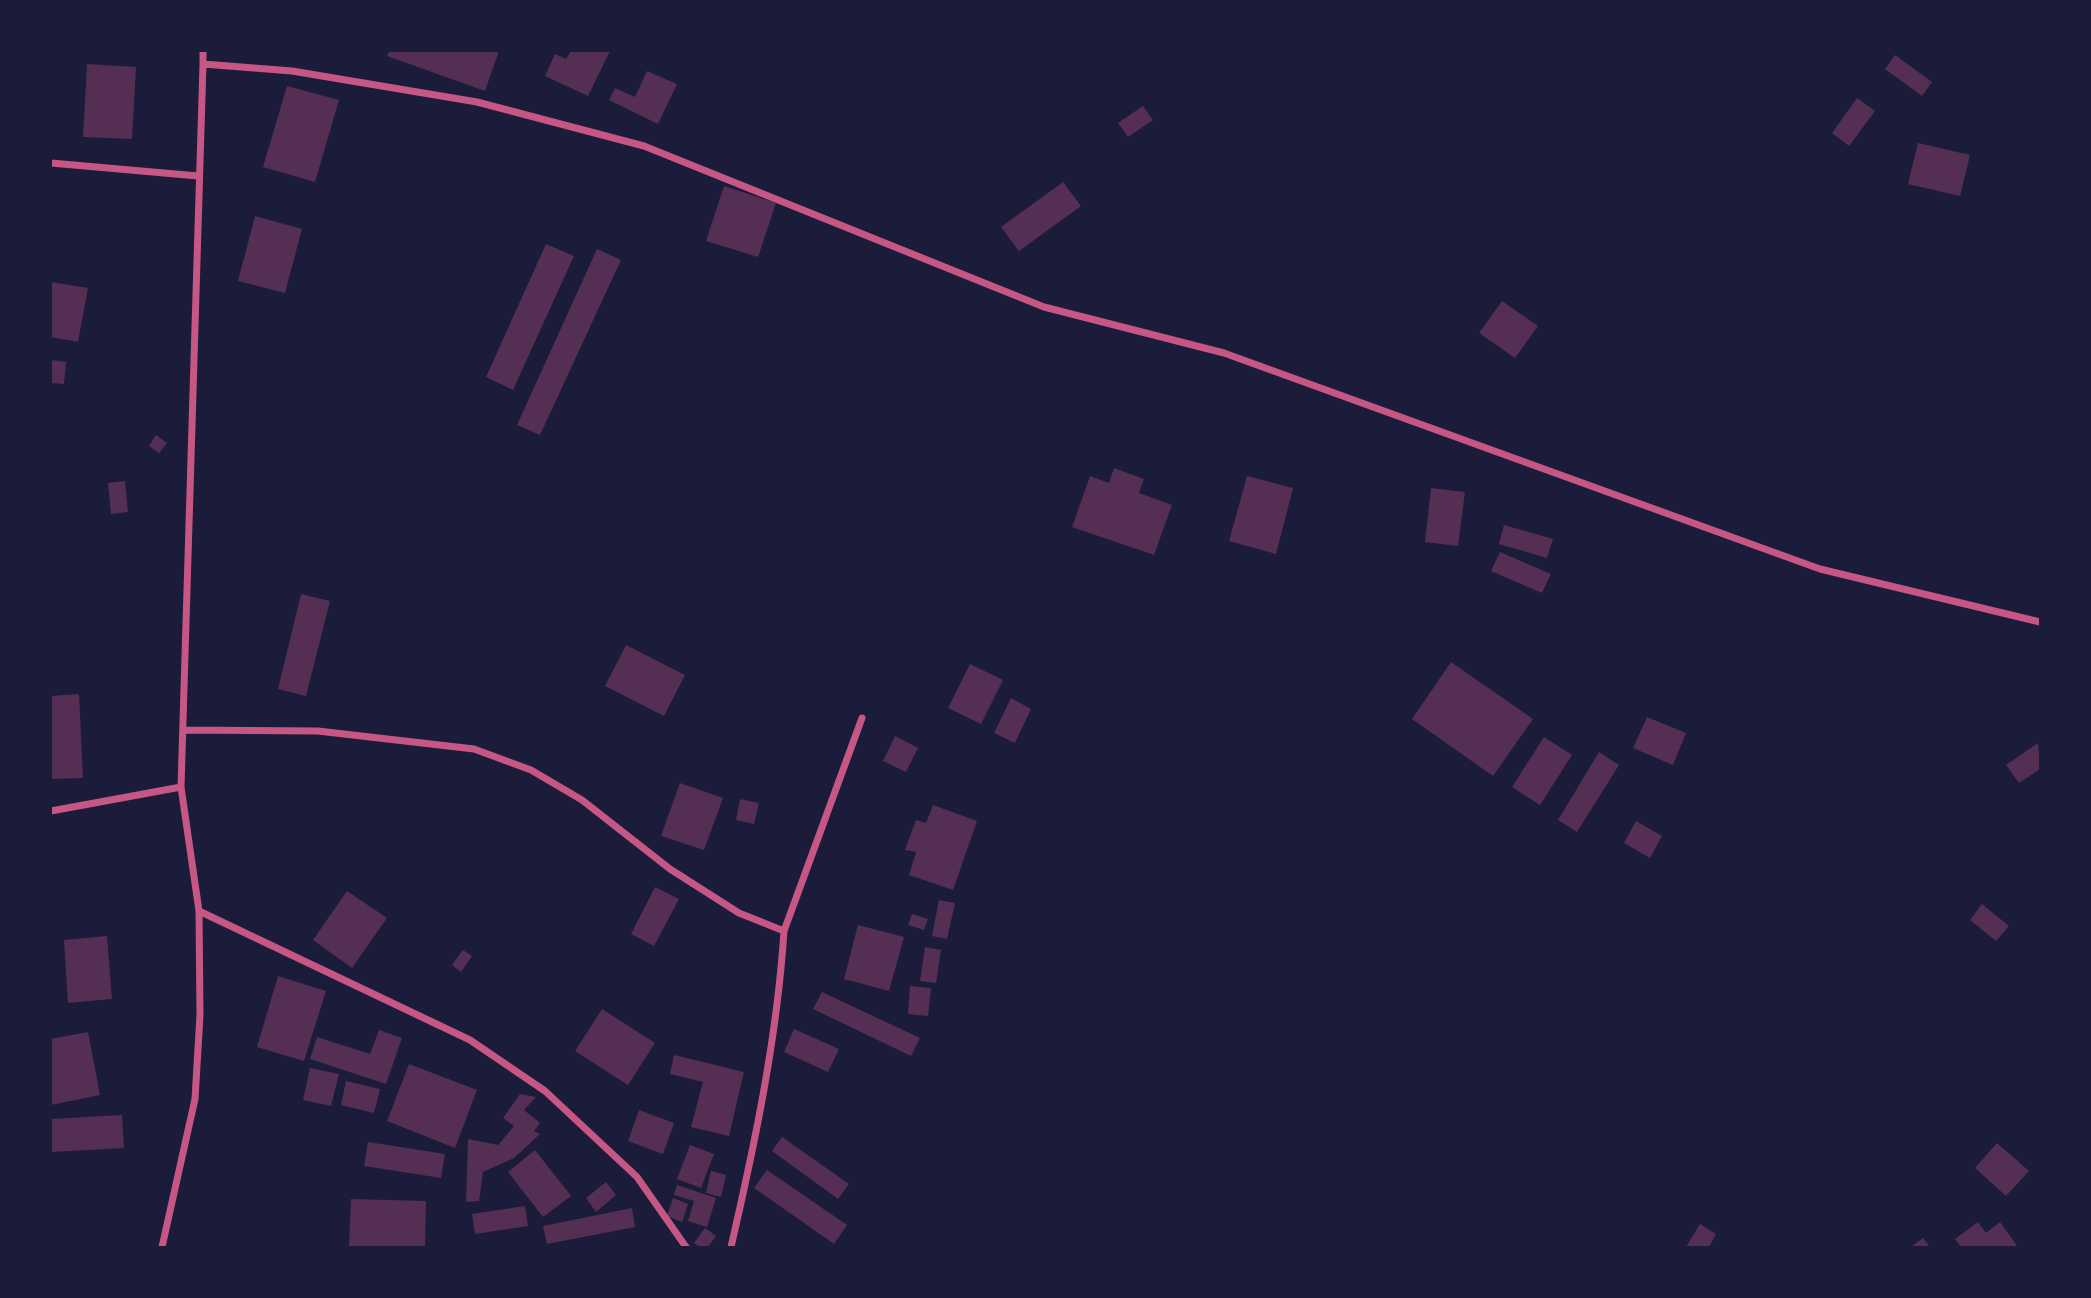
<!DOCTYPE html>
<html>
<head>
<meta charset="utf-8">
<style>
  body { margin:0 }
  #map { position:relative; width:2091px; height:1298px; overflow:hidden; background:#1b1b3a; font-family:"PT Serif",serif }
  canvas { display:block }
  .frame { position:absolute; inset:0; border:52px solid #1b1b3a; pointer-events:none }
</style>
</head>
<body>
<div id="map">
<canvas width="2091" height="1298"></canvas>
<div class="frame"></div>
</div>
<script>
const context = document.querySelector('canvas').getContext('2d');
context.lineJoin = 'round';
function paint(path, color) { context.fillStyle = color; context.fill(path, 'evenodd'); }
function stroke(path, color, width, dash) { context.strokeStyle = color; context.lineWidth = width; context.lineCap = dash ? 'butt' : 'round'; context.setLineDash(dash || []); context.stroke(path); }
const building = new Path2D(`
  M389 51H499L485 91 387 56Z
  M571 51H610L588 96 545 76 555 54 566 59Z
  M1895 55 1932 82 1922 96 1885 69Z
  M87 64 136 67 132 139 83 137Z
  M647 71 677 84 658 124 609 100 615 88 635 97Z
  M287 86 339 100 315 182 263 167Z
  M1857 98 1875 111 1849 146 1832 133Z
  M1143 106 1153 120 1128 137 1118 123Z
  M1918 143 1970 155 1960 196 1908 184Z
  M1063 182 1081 206 1019 251 1001 227Z
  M724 186 776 203 758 257 706 241Z
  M255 216 302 229 285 293 238 281Z
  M546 244 574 256 513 390 486 377Z
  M597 249 621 260 540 435 517 425Z
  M51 282 88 288 78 342 51 337Z
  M1502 301 1538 326 1515 358 1479 333Z
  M51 360 66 362 64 384 51 383Z
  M156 435 167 443 159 453 149 446Z
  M1114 468 1144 479 1139 493 1172 505 1154 555 1072 527 1090 476 1109 483Z
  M1247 476 1293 488 1276 554 1229 541Z
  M125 481 128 512 111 514 108 483Z
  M1431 488 1465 492 1458 546 1425 542Z
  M1504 525 1553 539 1547 558 1499 544Z
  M1500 552 1551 574 1542 593 1491 571Z
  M301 594 330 601 306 696 278 689Z
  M626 645 685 675 664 716 605 686Z
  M1451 662 1533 719 1493 776 1412 719Z
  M970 664 1003 680 981 724 948 708Z
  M79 694 83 778 51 779V696Z
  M1011 698 1031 709 1015 743 994 733Z
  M1647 717 1686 733 1673 765 1633 748Z
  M895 736 918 748 906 772 883 761Z
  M1544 737 1572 755 1540 805 1512 787Z
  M2038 743 2040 769 2019 783 2006 765Z
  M1599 752 1619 765 1577 832 1558 820Z
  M680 783 723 798 704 850 661 836Z
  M740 799 759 803 754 824 736 820Z
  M933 805 977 821 953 890 909 875 916 852 905 850 916 820 926 823Z
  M1636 821 1662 836 1650 858 1624 843Z
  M655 887 679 899 654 946 631 934Z
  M347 891 387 918 352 968 313 940Z
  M939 900 955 903 947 939 932 936Z
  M1982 904 2009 926 1996 941 1970 920Z
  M912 914 928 919 924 930 908 925Z
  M858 925 904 937 889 991 844 979Z
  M107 936 112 999 68 1003 64 940Z
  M925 947 941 950 936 983 920 981Z
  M463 950 472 956 461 972 452 965Z
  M278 976 326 991 304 1061 257 1047Z
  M910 986 931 988 928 1016 908 1014Z
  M822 992 920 1038 911 1056 813 1009Z
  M602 1009 655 1043 628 1085 575 1051Z
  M794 1029 839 1049 828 1072 784 1052Z
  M379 1030 402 1038 386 1084 310 1059 317 1037 370 1054Z
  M88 1032 100 1095 51 1105V1039Z
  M674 1055 744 1072 729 1136 691 1127 703 1082 670 1074Z
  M409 1064 477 1090 455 1148 387 1121Z
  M310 1068 339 1074 331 1106 303 1100Z
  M346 1081 380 1089 374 1113 341 1105Z
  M520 1094 536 1097 524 1110 540 1123 534 1131 540 1134 514 1158 483 1172 479 1201 466 1202 468 1139 498 1145 514 1126 503 1118Z
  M639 1110 674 1123 663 1154 628 1141Z
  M122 1115 124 1148 51 1152V1119Z
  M782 1137 849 1184 838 1199 772 1151Z
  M368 1142 445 1154 441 1178 364 1166Z
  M1997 1143 2029 1171 2006 1196 1975 1168Z
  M690 1145 714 1154 701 1188 677 1179Z
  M535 1150 571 1196 543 1217 508 1172Z
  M767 1170 847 1225 834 1244 754 1188Z
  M711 1171 726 1175 721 1197 706 1193Z
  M606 1182 616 1195 596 1212 586 1198Z
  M677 1185 716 1198 707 1227 688 1221 694 1201 674 1195Z
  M673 1198 688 1204 682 1222 667 1216Z
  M351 1199 426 1201 425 1247H349Z
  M525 1206 528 1226 475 1234 472 1214Z
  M632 1208 635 1227 547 1244 543 1226Z
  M1978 1222 1986 1233 2000 1222 2018 1247H1961L1955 1239Z
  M1700 1224 1716 1234 1709 1247H1686Z
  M705 1228 716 1236 708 1247H700L694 1243Z
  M1923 1238 1930 1247H1911Z`);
const minor = new Path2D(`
  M203 64V51
  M51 163 198 176
  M184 730 318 731 474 749 531 770 582 800 670 869 739 913 784 931C777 1038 755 1143 731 1247
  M51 811 181 787
  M199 911 470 1040 545 1091 637 1177 686 1247
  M784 931 862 718
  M162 1247 195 1099 200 1015 199 911 181 787 203 64 292 71 477 102 644 146 1044 307 1224 353 1820 569 2040 622`);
paint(building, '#542f53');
stroke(minor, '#c65784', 7);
</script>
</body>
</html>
